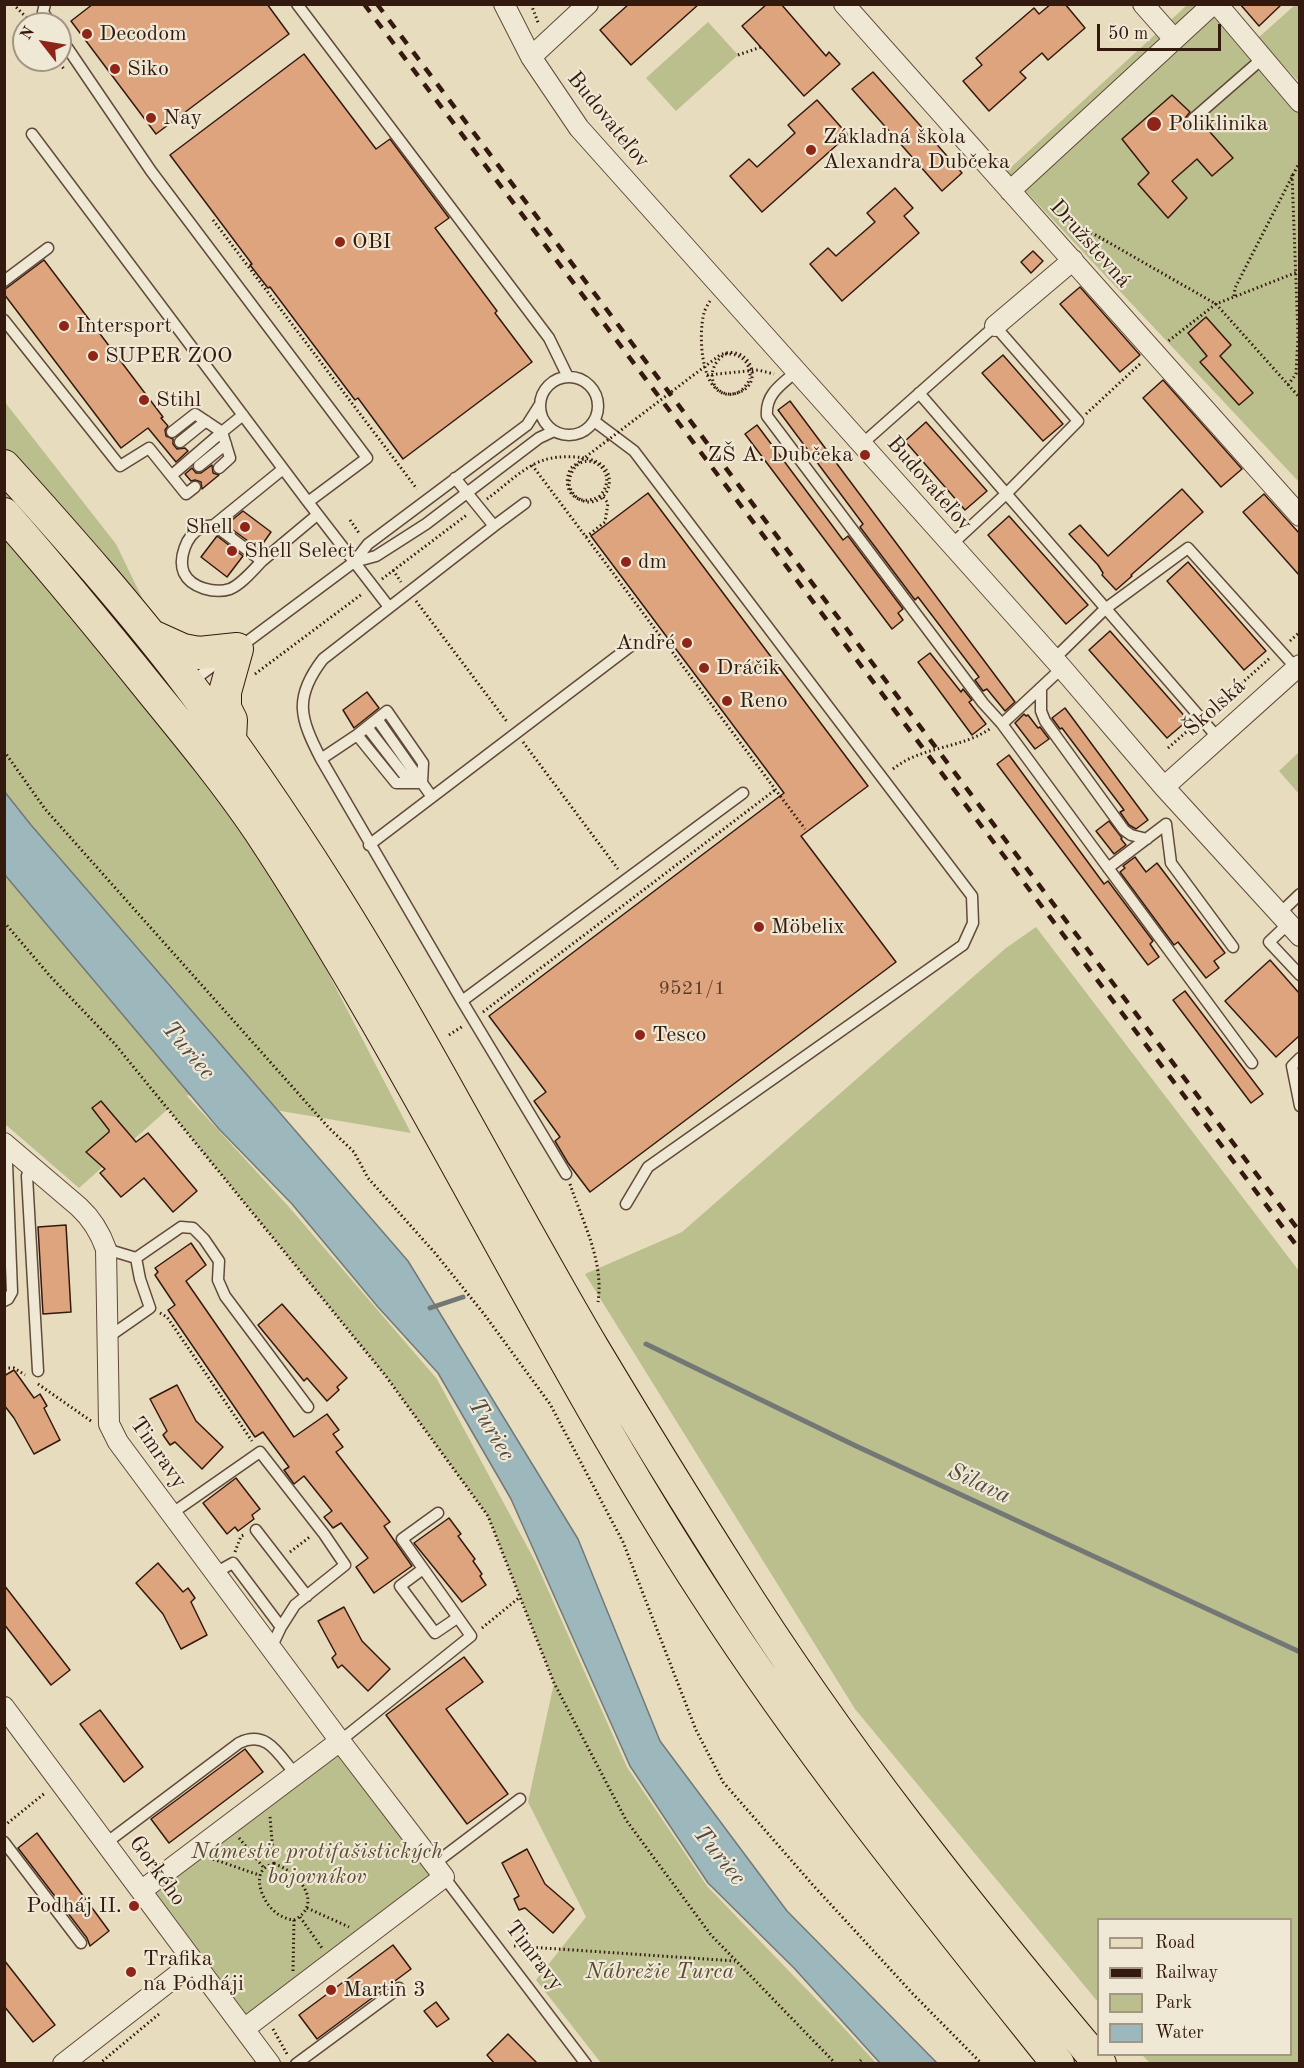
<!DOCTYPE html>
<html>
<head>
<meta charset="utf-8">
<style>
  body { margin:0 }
  #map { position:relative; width:1304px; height:2068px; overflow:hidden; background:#e7dcbd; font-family:"Old Standard TT",serif }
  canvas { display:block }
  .frame { position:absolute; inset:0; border:6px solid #34190f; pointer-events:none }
  .legend { position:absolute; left:1097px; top:1918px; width:195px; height:138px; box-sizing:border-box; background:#efe8d4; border:2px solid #a49585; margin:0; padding:8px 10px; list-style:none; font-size:18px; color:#34190f }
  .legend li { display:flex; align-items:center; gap:12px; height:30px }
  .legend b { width:30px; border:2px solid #a49585 }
  .north { position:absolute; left:12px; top:12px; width:60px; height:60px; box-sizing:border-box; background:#efe8d4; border:2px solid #a49585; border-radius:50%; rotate:301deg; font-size:16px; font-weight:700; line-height:24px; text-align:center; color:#34190f }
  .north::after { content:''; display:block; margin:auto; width:21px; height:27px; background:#8f2418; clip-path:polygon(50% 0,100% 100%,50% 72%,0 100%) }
  .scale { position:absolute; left:1097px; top:24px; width:124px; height:27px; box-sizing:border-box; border:3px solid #34190f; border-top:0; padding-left:8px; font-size:18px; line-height:21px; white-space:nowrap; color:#34190f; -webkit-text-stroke:4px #efe8d4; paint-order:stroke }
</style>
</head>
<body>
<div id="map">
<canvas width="1304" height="2068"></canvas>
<div class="frame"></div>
<ul class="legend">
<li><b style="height:8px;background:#e7dcbd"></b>Road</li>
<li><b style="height:8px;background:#34190f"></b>Railway</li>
<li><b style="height:16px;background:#bbbf8d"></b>Park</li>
<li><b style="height:16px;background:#9db8bd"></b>Water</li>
</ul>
<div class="north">N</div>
<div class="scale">50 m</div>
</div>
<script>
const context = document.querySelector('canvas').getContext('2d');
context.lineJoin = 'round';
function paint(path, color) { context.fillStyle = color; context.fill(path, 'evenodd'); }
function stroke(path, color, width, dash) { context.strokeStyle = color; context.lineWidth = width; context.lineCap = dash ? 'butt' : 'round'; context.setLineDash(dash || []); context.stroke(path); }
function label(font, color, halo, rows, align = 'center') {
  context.font = font + ' "Old Standard TT",serif'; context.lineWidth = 4.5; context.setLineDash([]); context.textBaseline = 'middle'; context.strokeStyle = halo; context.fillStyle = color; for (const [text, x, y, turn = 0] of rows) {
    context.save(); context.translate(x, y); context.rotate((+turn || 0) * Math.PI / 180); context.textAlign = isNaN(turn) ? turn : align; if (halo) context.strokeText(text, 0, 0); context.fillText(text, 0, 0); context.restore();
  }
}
const green = new Path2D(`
  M1187 5H1203L1299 113V482L1007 171Z
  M1295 5H1299V82L1258 38Z
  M708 22 738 55 676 111 646 78Z
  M4 401 116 544 192 701 196 718 411 1133 186 1095 289 1207 437 1379 536 1563 627 1767 707 1886 842 2026 876 2063H601L536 1980 586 1917 528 1802 554 1683 488 1516 385 1375 168 1109 79 1188 5 1124Z
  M1299 752V794L1279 771Z
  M1036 927 1299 1271V2063H1150L1142 2055 1290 2054V1920H1098V2002L855 1709 585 1274 682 1232 1006 948Z
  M340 1741 444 1877 244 2029 141 1891Z`);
const water = new Path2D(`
  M4 791 31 825 408 1261 578 1539 660 1741 787 1911 937 2063H880L794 1968 708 1883 630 1766 511 1499 438 1373 378 1307 292 1204 219 1129 5 875Z`);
const stream = new Path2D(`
  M430 1308 463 1297
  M646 1344 856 1446 1300 1652`);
const building = new Path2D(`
  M93 4H267L289 34 156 134 71 21Z
  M629 4H699L631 65 600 30Z
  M767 4H781L826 56 829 52 840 64 804 96 742 26Z
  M1051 4H1065L1085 28 1048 60 1042 53 1020 72 1026 78 989 111 963 81 982 65 976 58 1034 8 1039 14Z
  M1240 4H1282L1259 26Z
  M304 54 376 149 390 139 449 218 435 228 497 311 495 313 532 362 403 459 358 398 355 400 270 287 268 288 250 265 252 264 170 155Z
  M873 72 962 173 942 191 852 89Z
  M1172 95 1190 112 1186 117 1188 124 1194 126 1201 122 1233 158 1212 176 1197 159 1172 181 1187 198 1168 218 1138 184 1149 173 1122 139Z
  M817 100 848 135 762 212 730 176 749 159 757 167 795 133 788 125Z
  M895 188 913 208 904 216 919 233 842 301 810 264 828 248 836 256 875 222 867 213Z
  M1033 251 1043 261 1031 273 1021 262Z
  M44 260 163 417 161 418 168 426 165 430 166 436 173 439V444L177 449 185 448 188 451 176 462 148 428 121 448 4 294V290Z
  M1080 287 1140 355 1120 372 1060 304Z
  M1206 317 1231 345 1220 356 1253 393 1239 405 1200 362 1207 356 1188 333Z
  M1003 355 1063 424 1043 441 982 373Z
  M1163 380 1242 469 1221 487 1143 398Z
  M790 401 1015 702 1005 711 987 689 983 691 975 680 979 677 918 597 915 600 860 527 863 524 778 410Z
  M926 422 987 491 965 510 905 441Z
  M757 425 843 540 848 536 903 609 898 613 903 620 892 629 745 434Z
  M212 465 213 473 219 475 202 489 201 482 195 480 191 481 185 474 192 468 196 473H201Z
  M1182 489 1203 512 1131 575 1132 576 1116 590 1102 575 1103 573 1098 565 1069 534 1080 525 1108 556Z
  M648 493 868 786 801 836 896 962 590 1192 568 1163 555 1141 560 1137 534 1101 546 1092 489 1016 784 793 591 536Z
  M1264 494 1299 533V575L1243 512Z
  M243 511 271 532 259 549 226 525Z
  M1009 516 1088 605 1066 624 988 535Z
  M217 536 243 556 227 577 201 557Z
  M1188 562 1266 651 1244 670 1167 581Z
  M1110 631 1188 720 1167 738 1089 650Z
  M930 653 961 692 963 689 972 700 969 702 986 724 972 735 918 662Z
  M367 692 379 708 354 728 343 710Z
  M1065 708 1148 820 1136 829 1129 825 1120 812 1124 810 1062 728 1060 729 1052 718Z
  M1024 714 1026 716 1028 715 1038 728 1040 727 1049 739 1035 749 1015 723Z
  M1009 755 1104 884 1108 881 1153 941 1150 944 1159 957 1148 965 997 764Z
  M1109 821 1122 838 1121 839 1126 845 1114 854 1096 831Z
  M1135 857 1146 872 1157 863 1225 953 1214 961 1219 968 1206 978 1178 942 1174 945 1120 872 1125 868 1123 866Z
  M1270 960 1299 993V1036L1276 1057 1225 1001Z
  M1185 991 1263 1094 1251 1103 1173 1000Z
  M101 1101 136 1142 148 1133 197 1191 173 1212 144 1178 121 1197 100 1173 105 1169 86 1152 109 1132V1130L92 1108Z
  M66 1225 71 1312 43 1314 38 1227Z
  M191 1243 206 1265 186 1281 294 1437 327 1414 339 1430 333 1434 343 1447 336 1452 390 1522 384 1526 412 1566 374 1593 356 1567 368 1558 341 1523 333 1528 324 1517 332 1511 304 1476 294 1484 284 1470 289 1467 263 1432 255 1437 168 1310 175 1305 155 1275 158 1272 155 1268Z
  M282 1304 347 1378 337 1387 339 1390 327 1401 307 1378 304 1381 258 1325Z
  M14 1370 34 1398 40 1394 47 1406 44 1408 60 1440 34 1454 14 1418 4 1405V1376Z
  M177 1385 196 1421 223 1447 202 1469 175 1442 170 1445 163 1435 167 1431 150 1399Z
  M236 1478 260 1509 252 1515 254 1519 238 1531 235 1527 227 1534 203 1503Z
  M449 1518 461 1534 458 1536 475 1559 473 1561 482 1574 480 1576 486 1585 462 1602 414 1543Z
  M158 1563 183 1592 188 1588 195 1598 191 1602 207 1635 181 1649 163 1614 136 1583Z
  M4 1585 70 1670 51 1685 4 1624Z
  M344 1607 362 1641 390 1669 368 1691 342 1665 338 1668 332 1658 336 1654 318 1621Z
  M464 1657 483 1682 446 1709 508 1794 467 1824 386 1715Z
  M100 1710 143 1767 124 1782 80 1724Z
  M245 1749 263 1772 169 1843 151 1819Z
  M37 1833 109 1931 90 1946 87 1938 18 1848Z
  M527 1849 545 1884 574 1909 553 1933 525 1908 519 1910 514 1899 519 1896 502 1863Z
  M393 1945 411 1969 317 2039 299 2015Z
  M4 1960 55 2025 33 2042 4 2006Z
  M436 2002 449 2019 437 2027 424 2011Z
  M508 2034 538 2064H495L487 2055Z`);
const path = new Path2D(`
  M13 4 32 23
  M531 4 539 25
  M4 10 6 4
  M738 55 761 47
  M57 60 64 69
  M1052 210 1216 304 1167 342
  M213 220 417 489
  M1300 271 1216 304 1300 398
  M1234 296 1235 288 1300 161
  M710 301C708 304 705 309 704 313 698 334 700 400 734 394 742 392 746 386 750 379
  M707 375 758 370 774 374
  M1288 385 1296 374 1298 336 1292 174
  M1086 414 1141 363
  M532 465 805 829
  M487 499C505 486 523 467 544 460 558 455 590 455 602 465 616 477 609 502 589 502 582 502 574 497 571 490 568 484 569 478 572 472 584 447 622 470 600 496
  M350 520 359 533
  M586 537 605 522 608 503 603 497
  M393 570 401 582
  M382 579 468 514
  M416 601 508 723
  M1290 641 1300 632
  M255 674 362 594
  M1211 711 1271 657
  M523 742 618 869
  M1168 748 1192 727
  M4 751 45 809 329 1128 354 1152 368 1178 435 1253 484 1314 550 1404 623 1542 696 1730 723 1782 812 1884 913 1994 982 2064
  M893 769C921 746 962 749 991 728
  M4 922 50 976 114 1043 385 1375 488 1516 554 1683 626 1820 711 1935 836 2064
  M483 1012 775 790
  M449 1035 463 1026
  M570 1184C583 1223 604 1261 598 1302
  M160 1313 167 1317 252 1441
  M4 1368H14L25 1375
  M38 1384 91 1421
  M235 1552 241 1536 244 1535
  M290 1552 311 1536
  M482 1628 520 1597
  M270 1817 274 1864
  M4 1826 45 1793
  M239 1838 264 1868
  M213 1859 259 1875
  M274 1864C298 1871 325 1904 294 1920 286 1919 279 1916 273 1910 260 1898 250 1868 274 1864Z
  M307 1908 349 1927
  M300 1917 322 1948
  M514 1946 735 1961
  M293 1971 294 1920
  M273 2029 287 2054
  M99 2064 159 2014
  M857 2064 861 2060`);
const lane = new Path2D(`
  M45 4 43 12 51 24
  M297 4 549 338 568 377
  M60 37 151 171 367 458 308 502 389 607
  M1193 119 1263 58
  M32 134 308 502
  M4 281 48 248
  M4 320 120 466 149 448 186 494 195 487
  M797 371C782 384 765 394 767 416L983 703 1002 724 1252 1063
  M540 406a29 29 0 1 1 58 0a29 29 0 1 1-58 0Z
  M919 393 1218 738
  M594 421 634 451 972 896 973 923 963 945 648 1167 626 1204
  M180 442 206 421
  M862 444 995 326 1078 421 1006 494 951 545
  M199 466 226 444
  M219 468 230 458 222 432 243 415
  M283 469 214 525 262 561 317 515
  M172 475 222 432 195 414 172 432
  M455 478 494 526 525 503
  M214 525C210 526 204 526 201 528 186 535 178 559 184 573 191 588 215 594 230 589 242 584 253 570 262 561
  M494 526 323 659C293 698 300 718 321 759L462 1001 743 793
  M354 562 376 556 426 524 539 438 554 431
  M240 647 354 562 368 544 527 425 539 406
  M1054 659 1105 609 1188 548 1296 668
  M191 682 222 659
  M1041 688V711L1045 721 1124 830 1131 835 1147 839
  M377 719 422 783
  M1002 724 1062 668
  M367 727 405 776 416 781
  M357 735 396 783H422
  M321 759 357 735 387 711 423 763 422 783 432 797
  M369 845 632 645
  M1108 868 1166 824 1171 863 1233 947
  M1279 914 1300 894
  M1288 924 1269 942 1300 975
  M462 1001 566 1174
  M1300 1058 1292 1066 1300 1106
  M30 1165 27 1176 38 1371
  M106 1249 136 1258 181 1227 193 1228 204 1239 219 1261 218 1280 225 1296 308 1407
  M4 1301 8 1299 12 1292 7 1163 11 1148
  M107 1338 150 1308 140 1279 136 1258
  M171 1514 260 1452 324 1534 345 1565 295 1605 281 1627 271 1648
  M256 1530 307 1596
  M423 1569 400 1586 435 1633 457 1618
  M215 1573 233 1563 281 1627
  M340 1741 471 1636 402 1539 438 1513
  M4 1842 81 1943
  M106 1843 239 1743C267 1729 279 1755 295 1774
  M434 1864 520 1799
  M444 1877 586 2064
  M296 2064 399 1988`);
const street = new Path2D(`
  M504 4 531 57 579 128 1062 668 1164 787 1300 936
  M844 4 1300 516
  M1143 4 1174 39
  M1217 4 1300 102
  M531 57 588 4
  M1010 191 1213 4
  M995 326 1073 260
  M1164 787 1300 665
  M4 1143 79 1207C92 1219 100 1232 106 1249L109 1424 118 1442 340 1741 444 1877 244 2029
  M4 1707 270 2064
  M141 1891 340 1741
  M63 2064 194 1962`);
const primary = new Path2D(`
  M4 466C67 536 130 607 187 682 238 749 286 820 331 891 425 1040 504 1197 593 1348 638 1423 684 1498 731 1572 841 1747 967 1906 1100 2064
  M4 514C56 573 106 634 155 695 191 739 227 783 259 830 422 1077 545 1348 707 1596 813 1760 936 1911 1058 2064
  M152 636 183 650 199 653 237 649 225 692V708L231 720 230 739`);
const rail = new Path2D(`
  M364 4 1300 1250
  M377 4 1300 1232`);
const pathBridge = new Path2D(`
  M600 496C578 509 559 490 571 468L720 355C750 342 766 385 737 393 714 400 701 371 725 354 741 353 751 362 750 379`);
const markers = [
  [87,34,6,"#8f2418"],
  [115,69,6,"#8f2418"],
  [151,118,6,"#8f2418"],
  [1154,124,8,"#8f2418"],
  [811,150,6,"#8f2418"],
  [340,242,6,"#8f2418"],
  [64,326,6,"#8f2418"],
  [93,356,6,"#8f2418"],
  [144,400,6,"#8f2418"],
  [865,455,6,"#8f2418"],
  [245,527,6,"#8f2418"],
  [232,551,6,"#8f2418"],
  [626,562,6,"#8f2418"],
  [687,643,6,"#8f2418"],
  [704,668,6,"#8f2418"],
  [727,701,6,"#8f2418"],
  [759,927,6,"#8f2418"],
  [640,1035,6,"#8f2418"],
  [134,1906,6,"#8f2418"],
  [131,1972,6,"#8f2418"],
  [331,1990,6,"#8f2418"]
];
const numberNames = [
  ["9521/1",692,989]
];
const poiNames = [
  ["Decodom",99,34],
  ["Siko",127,69],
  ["Nay",163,118],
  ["Poliklinika",1168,124],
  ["Základná škola",823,137],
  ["Alexandra Dubčeka",823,162],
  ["OBI",352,242],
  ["Intersport",76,326],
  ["SUPER ZOO",105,356],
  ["Stihl",156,400],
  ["ZŠ A. Dubčeka",853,455,"right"],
  ["Shell",233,527,"right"],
  ["Shell Select",244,551],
  ["dm",638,562],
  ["André",675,643,"right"],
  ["Dráčik",716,668],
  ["Reno",739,701],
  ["Möbelix",771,927],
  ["Tesco",652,1035],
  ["Podháj II.",122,1906,"right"],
  ["Trafika",143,1959],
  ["na Podháji",143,1984],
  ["Martin 3",343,1990]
];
const streetNames = [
  ["Budovateľov",608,120,51],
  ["Družstevná",1090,244,48],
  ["Budovateľov",929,484,49],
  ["Školská",1215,708,-42],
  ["Timravy",158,1453,55],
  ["Gorkého",157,1871,54],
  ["Timravy",534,1956,53]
];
const parkNames = [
  ["Námestie protifašistických",317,1852],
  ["bojovníkov",317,1877],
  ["Nábrežie Turca",660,1972]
];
const waterNames = [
  ["Turiec",188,1051,50],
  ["Turiec",491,1430,59],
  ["Silava",979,1484,25],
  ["Turiec",719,1856,51]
];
paint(green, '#bbbf8d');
paint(water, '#9db8bd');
stroke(water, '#737877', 1.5);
stroke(stream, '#737877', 5);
paint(building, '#dea47e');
stroke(building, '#34190f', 1.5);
stroke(lane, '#614a3a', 13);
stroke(street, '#614a3a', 22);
stroke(primary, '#34190f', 34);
stroke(path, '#34190f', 3, [1.5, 3]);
stroke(lane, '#efe8d4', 10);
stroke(street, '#efe8d4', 20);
stroke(primary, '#e7dcbd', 32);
stroke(rail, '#34190f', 4.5, [10, 10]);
stroke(pathBridge, '#34190f', 3, [1.5, 3]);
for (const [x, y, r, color] of markers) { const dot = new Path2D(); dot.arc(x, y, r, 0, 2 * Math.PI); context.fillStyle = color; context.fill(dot); stroke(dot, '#efe8d4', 2); }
label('20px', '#5e3c2b', null, numberNames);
label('22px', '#34190f', '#efe8d4', poiNames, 'left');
label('22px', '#34190f', '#efe8d4', streetNames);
label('italic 22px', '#5c4b35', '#efe8d4', parkNames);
label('italic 24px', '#544943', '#efe8d4', waterNames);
</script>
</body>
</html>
